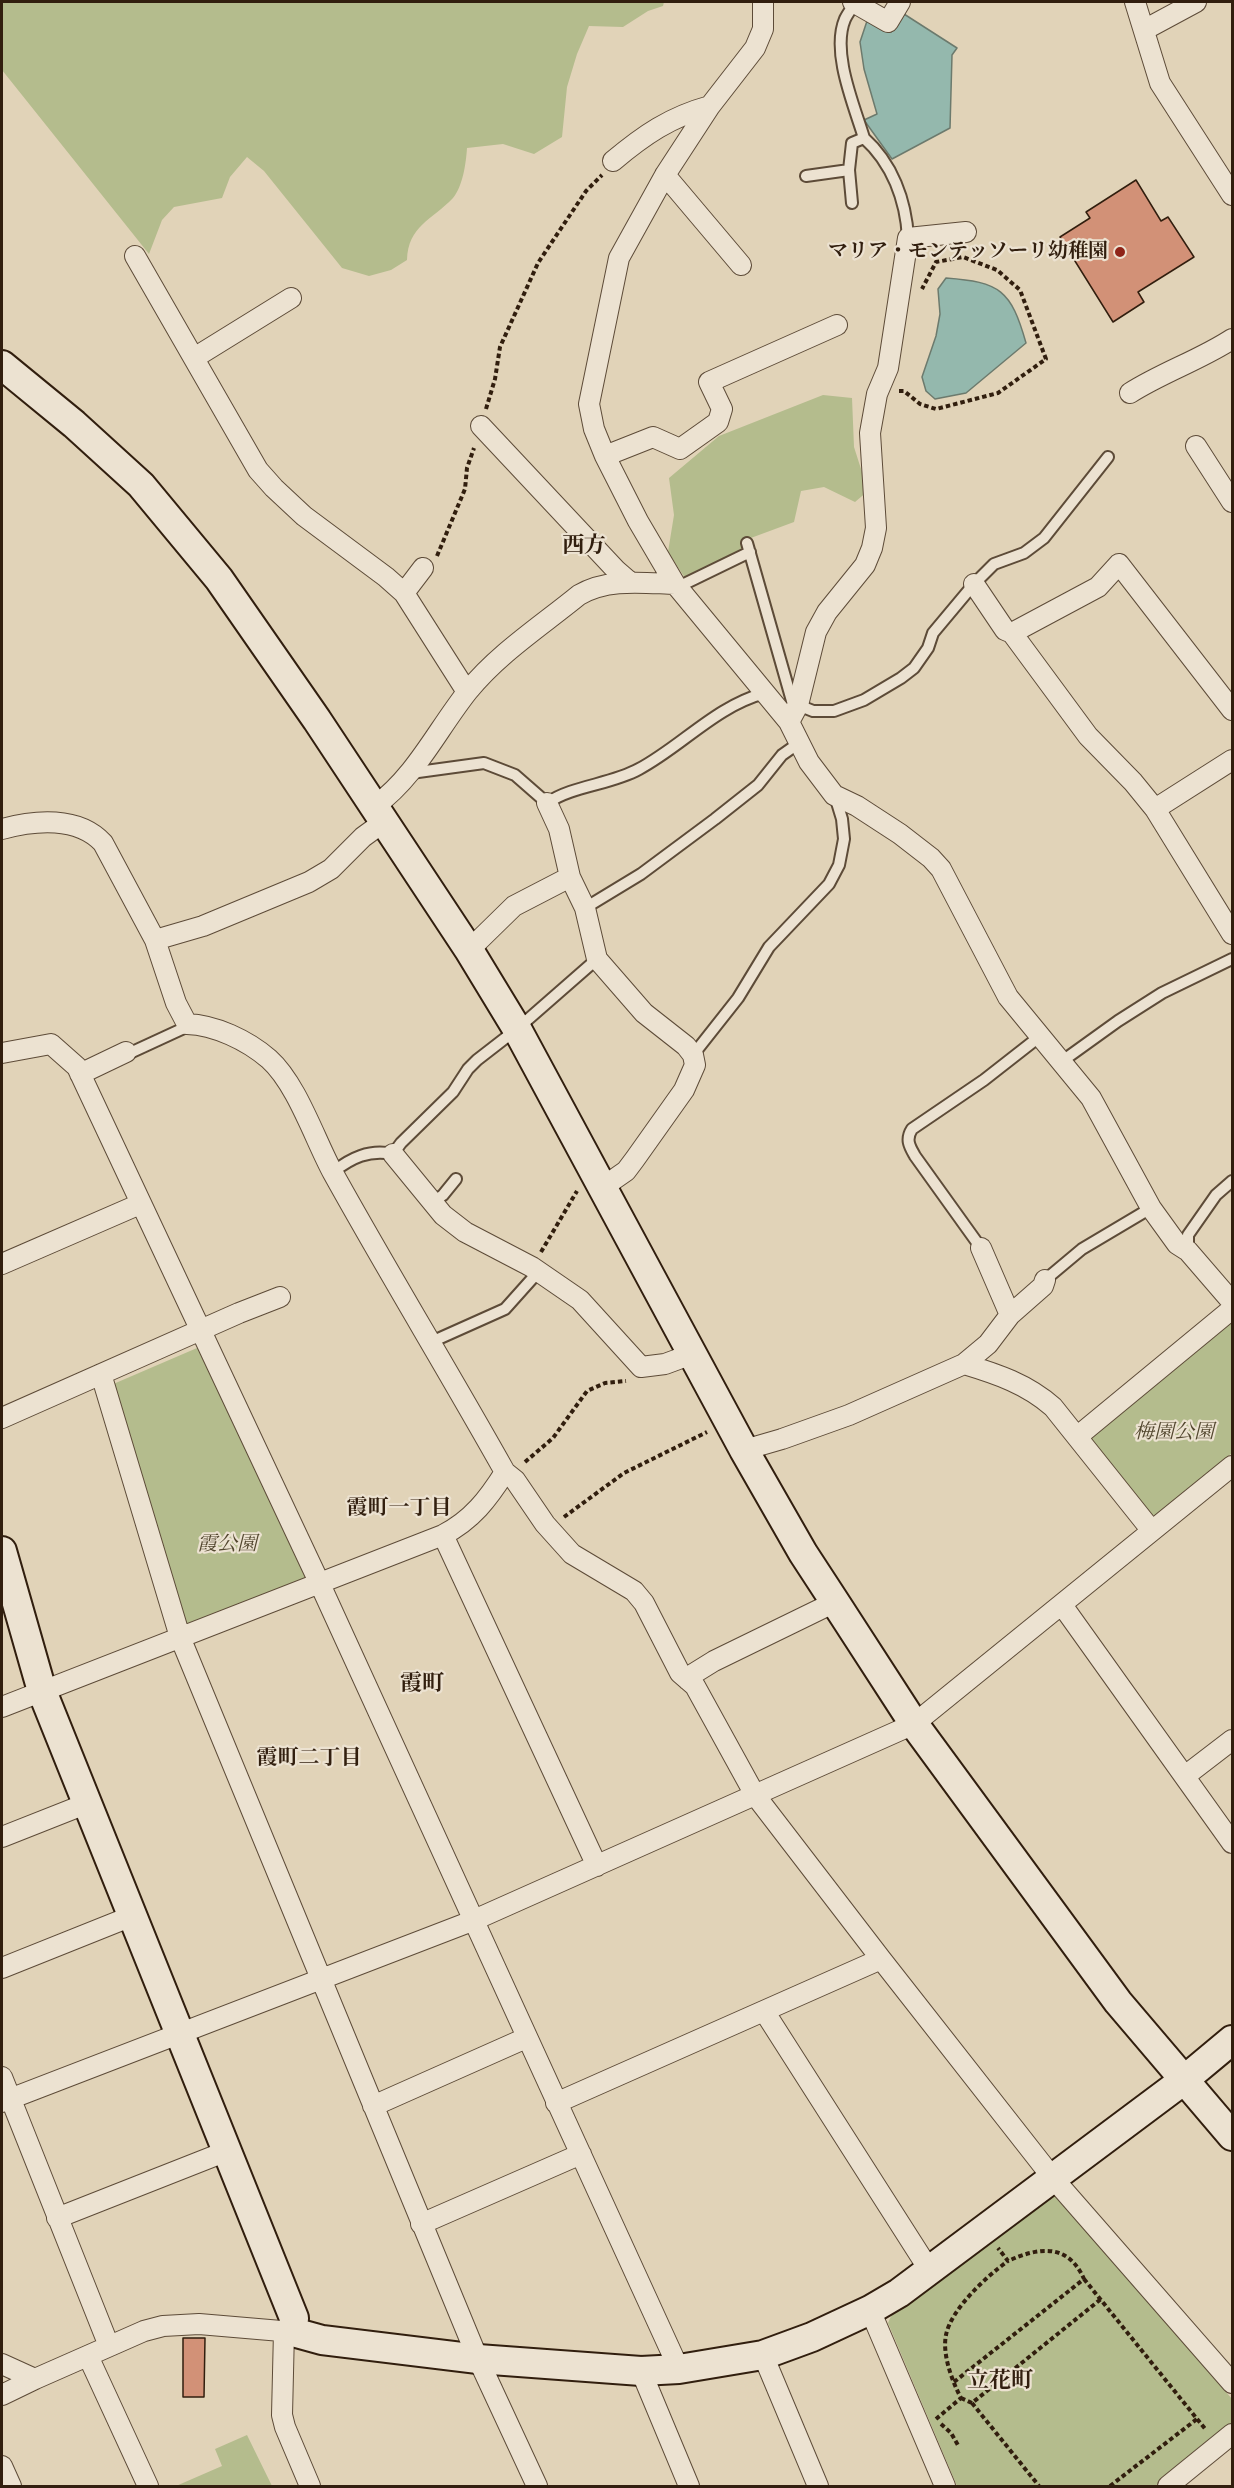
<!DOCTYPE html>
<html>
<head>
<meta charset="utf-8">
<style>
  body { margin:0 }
  #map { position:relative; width:1234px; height:2488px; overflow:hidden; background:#e1d3b8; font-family:Cardo,serif }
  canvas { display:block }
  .frame { position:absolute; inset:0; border:3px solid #311e0e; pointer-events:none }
</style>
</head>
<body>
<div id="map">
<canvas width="1234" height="2488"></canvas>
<div class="frame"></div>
</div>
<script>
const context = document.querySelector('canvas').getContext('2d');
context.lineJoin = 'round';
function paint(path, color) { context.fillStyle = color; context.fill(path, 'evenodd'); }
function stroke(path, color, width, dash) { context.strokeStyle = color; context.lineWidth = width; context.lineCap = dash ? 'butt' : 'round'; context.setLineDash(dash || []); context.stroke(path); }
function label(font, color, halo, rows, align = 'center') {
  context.font = font + ' Cardo,"Noto Serif JP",serif'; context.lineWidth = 4.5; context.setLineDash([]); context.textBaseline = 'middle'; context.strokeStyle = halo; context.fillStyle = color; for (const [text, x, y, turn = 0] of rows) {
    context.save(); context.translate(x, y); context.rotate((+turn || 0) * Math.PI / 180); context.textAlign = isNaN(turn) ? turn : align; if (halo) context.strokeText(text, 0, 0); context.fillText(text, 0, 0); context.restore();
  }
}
const green = new Path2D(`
  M2 2H664L663 6 648 11 623 27 589 26 577 54 567 87 562 137 534 154 503 144 467 148C466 163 463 186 453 198 432 220 408 226 407 260L391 270 369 276 342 268 264 171 247 157 230 177 222 198 174 207 162 220 149 254 2 70Z
  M823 395 852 398 854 447 868 491 855 502 824 487 801 491 794 522 740 542 742 552 685 578 668 552 674 515 669 478 719 436Z
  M1226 1323 1232 1324V1453L1156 1515H1146L1091 1442 1092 1434Z
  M204 1345 311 1580 188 1632 111 1385Z
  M1050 2195H1058L1232 2399V2424L1155 2486H957L888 2323 892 2314Z
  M247 2435 272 2486H176L222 2466 215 2449Z`);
const water = new Path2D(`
  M904 14 957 48 952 55 950 128 892 159 864 120 877 114 864 69 860 42 867 21 891 32Z
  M946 278C1000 282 1011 290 1026 343L966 393 935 399 926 391 922 377 936 336 940 314 938 289Z`);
const building = new Path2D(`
  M1136 180 1161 221 1168 217 1194 257 1138 292 1144 302 1113 322 1060 237 1090 218 1086 212Z
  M183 2338H205L204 2397H183Z`);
const path = new Path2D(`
  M899 391H904L920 404 936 409 998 393 1046 359 1020 290 997 270 963 257 936 262 922 289
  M486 409 495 379 500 347 538 263 586 191 602 175
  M437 556 465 489 467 468 474 448
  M541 1252 577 1191
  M525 1462 553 1438 587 1391 605 1383 626 1381
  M564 1517 624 1473 707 1432
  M1084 2279 1206 2430
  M954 2382 1084 2279C1068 2243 1039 2247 1008 2261L998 2248
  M961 2398 972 2403 1101 2299
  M972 2403 1039 2486
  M936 2419 961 2398C952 2381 942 2354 946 2335 951 2309 987 2276 1008 2261
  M941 2424 951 2433 959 2447
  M1110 2486 1197 2419`);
const lane = new Path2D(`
  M855 3C852 8 848 13 845 19 831 52 854 105 864 138
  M806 176 849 170
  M852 203 849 170 852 143 864 138C892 163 906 200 908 238
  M747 543 794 708
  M678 587 750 552
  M798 705 813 711H834L864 700 901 678 914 668 928 648 933 633 974 584 994 564 1024 553 1044 538 1108 457
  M411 773 484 763 515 775 547 803C574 785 610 785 639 769 682 746 716 706 765 693
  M585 908 641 874 715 819 758 785 782 755 799 743
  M126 1052 130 1053 182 1029 187 1024
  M693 1055 738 998 769 947 829 884 839 865 844 839 842 819 835 796
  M1061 1062 1118 1021 1162 993 1232 959
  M333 1172C351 1158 369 1149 393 1154L401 1143 453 1092 468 1069 477 1060 517 1029 597 959
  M432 1203 443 1195 456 1179
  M981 1248 915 1156C910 1147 905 1140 912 1129L984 1080 1039 1037
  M1188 1251V1235L1216 1195 1232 1181
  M1045 1280 1082 1249 1151 1208
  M429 1343 505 1309 539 1271`);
const street = new Path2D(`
  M763 2V29L755 48 710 106 665 175 619 258 589 404 594 429 605 456 638 521 675 584 789 722 809 762 834 795 857 806 900 834 931 858 941 869 1008 997 1091 1098 1151 1208 1177 1244 1188 1251 1232 1302
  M853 2 888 22 900 2
  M1135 2 1160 83 1232 195
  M1144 30 1196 2
  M613 161C644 135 670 117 710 106
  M665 175 741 265
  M135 256 258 470 274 488 304 516 386 577 404 593 467 692
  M194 358 291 298
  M1130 393C1163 372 1200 360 1232 339
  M481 426 616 570 631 583
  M1196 446 1232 502
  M605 456 653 437 680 449 718 422 722 409 709 382 837 325
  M974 584 1005 630 1012 633
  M404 593 423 568
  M1232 710 1119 564 1098 587 1012 633 1088 736 1133 782 1155 809 1232 934
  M789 722 798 705 816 632 827 612 865 565 872 548 876 528 870 433 877 394 888 368 908 238 966 232
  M547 803 559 829 570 877 585 908 597 959 644 1013 686 1046 693 1055 695 1065 684 1090 635 1159 626 1171 603 1187
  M375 806C416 776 437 730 468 691 499 653 541 626 579 595 608 578 643 583 675 584
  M1155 809 1232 760
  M2 829C35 820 78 816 103 843L155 940 203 926 309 882 331 869 363 837 385 821
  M155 940 176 1003 187 1024C215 1025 247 1040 269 1059 297 1084 315 1140 333 1173 389 1274 449 1372 505 1472L515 1480 545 1524 572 1554 634 1591 644 1603 680 1673 695 1686 755 1795 881 1959 1052 2177 1232 2383
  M469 950 514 906 570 877
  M2 1053 51 1044 77 1067 319 1582 679 2369
  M80 1074 126 1052
  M393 1154 443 1215 465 1232 532 1267 580 1300 641 1367 665 1364 692 1354
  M981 1248 1010 1315
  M2 1264 140 1204
  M964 1364 988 1344 1010 1315 1043 1286 1045 1280
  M101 1374 180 1637 478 2359 537 2486
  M2 1418 239 1313 280 1297
  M1078 1436 1232 1309
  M744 1450 782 1439 849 1415 964 1364C997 1374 1027 1384 1053 1407L1152 1531
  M443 1535 597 1866
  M1062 1605 1232 1843
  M688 1680 693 1674 714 1661 835 1602
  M2 1707 443 1535C472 1520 488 1499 505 1472
  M1185 1776 1232 1740
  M2 1837 88 1803
  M2 1968 132 1916
  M764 2011 930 2271
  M2 2077 109 2346
  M2 2102 472 1921 914 1724 1232 1466
  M556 2103 881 1959
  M373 2106 526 2038
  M57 2218 227 2151
  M421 2224 581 2154
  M870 2310 945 2486
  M284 2331 282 2415 285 2427 310 2486
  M763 2355 818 2486
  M88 2356 148 2486
  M2 2364 35 2379 144 2331 163 2326 199 2324 293 2332
  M641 2371 689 2486
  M2 2395 35 2379
  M2 2466 11 2486
  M1168 2486 1232 2434`);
const secondary = new Path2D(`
  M2 365 74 424 141 485 219 579 317 720 469 950 517 1029 744 1450 803 1553 835 1602 914 1724 1118 2002 1232 2136
  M2 1551 42 1691 294 2318 293 2332 322 2340 478 2359 641 2371 679 2369 763 2355 812 2337 870 2310 899 2293 1184 2080 1232 2040`);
const markers = [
  [1120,252,6,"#8f2418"]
];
const poiNames = [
  ["マリア・モンテッソーリ幼稚園",1108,252]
];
const parkNames = [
  ["梅園公園",1174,1433],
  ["霞公園",227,1545]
];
const neighbourhoodNames = [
  ["霞町一丁目",399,1509],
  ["霞町二丁目",309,1759]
];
const quarterNames = [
  ["西方",584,547],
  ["霞町",422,1685],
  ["立花町",1000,2382]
];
paint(green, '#b4bc8d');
paint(water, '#94b8ad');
stroke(water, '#6c7a6d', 1.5);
paint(building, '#d29177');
stroke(building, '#311e0e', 1.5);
stroke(lane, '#5d4b38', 14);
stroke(street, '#5d4b38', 22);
stroke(secondary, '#311e0e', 32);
stroke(path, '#311e0e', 4, [4.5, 3]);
stroke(lane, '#ece2d1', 10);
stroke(street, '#ece2d1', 20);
stroke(secondary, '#ece2d1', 28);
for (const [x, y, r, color] of markers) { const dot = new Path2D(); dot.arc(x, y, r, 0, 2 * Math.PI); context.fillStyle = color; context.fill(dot); stroke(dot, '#ece2d1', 2); }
label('bold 20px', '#311e0e', '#ece2d1', poiNames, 'right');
label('italic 20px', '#52462e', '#ece2d1', parkNames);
label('bold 21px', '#311e0e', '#ece2d1', neighbourhoodNames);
label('bold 22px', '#311e0e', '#ece2d1', quarterNames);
</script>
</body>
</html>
